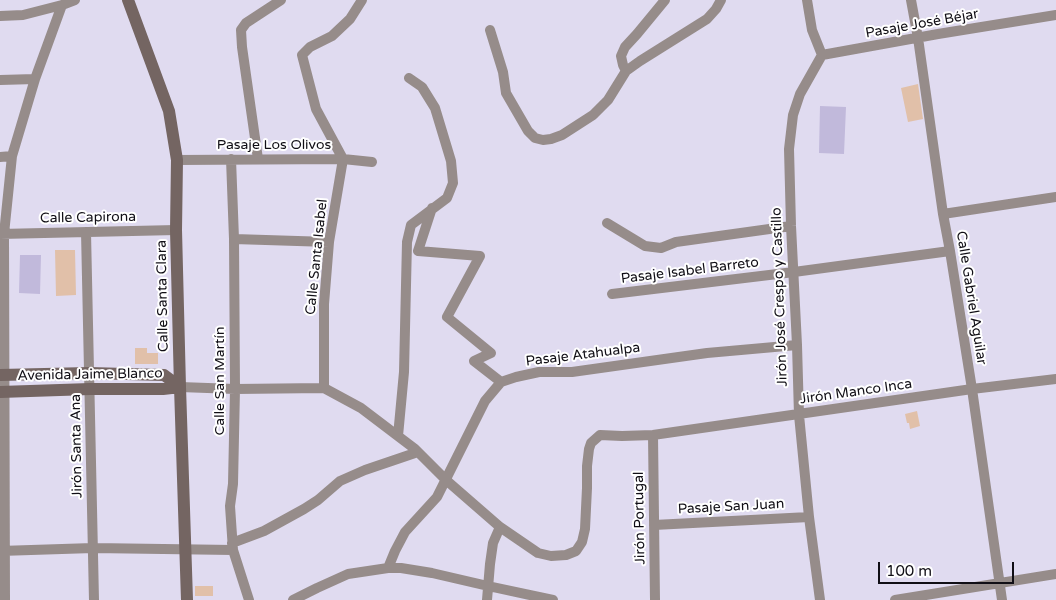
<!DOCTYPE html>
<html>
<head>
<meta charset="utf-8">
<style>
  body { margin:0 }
  #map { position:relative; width:1056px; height:600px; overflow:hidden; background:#e0dbf0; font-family:"Varela Round",sans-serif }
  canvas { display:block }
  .scale { position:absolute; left:878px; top:562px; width:136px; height:22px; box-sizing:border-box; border:2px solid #100e15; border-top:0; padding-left:6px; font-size:15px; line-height:18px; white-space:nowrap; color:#100e15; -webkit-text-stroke:4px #fff; paint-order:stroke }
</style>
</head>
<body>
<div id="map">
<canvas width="1056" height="600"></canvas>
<div class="scale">100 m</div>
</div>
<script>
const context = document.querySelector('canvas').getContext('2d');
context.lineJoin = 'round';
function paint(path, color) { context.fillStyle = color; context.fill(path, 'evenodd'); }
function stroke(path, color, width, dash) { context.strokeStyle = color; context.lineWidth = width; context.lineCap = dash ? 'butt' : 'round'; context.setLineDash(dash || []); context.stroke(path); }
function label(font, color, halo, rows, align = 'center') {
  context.font = font + ' "Varela Round",sans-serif'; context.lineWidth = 4; context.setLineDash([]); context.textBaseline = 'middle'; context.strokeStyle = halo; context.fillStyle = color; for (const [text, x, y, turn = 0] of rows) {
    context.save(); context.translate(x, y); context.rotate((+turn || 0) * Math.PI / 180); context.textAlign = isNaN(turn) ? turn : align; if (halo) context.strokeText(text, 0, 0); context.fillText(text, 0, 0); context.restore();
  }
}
const green = new Path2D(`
  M820 106 846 107 844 154 819 153Z
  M20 255H41L40 294 19 293Z`);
const building = new Path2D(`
  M918 84 923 119 908 122 901 88Z
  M55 250H75L76 295 56 296Z
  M135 348H147V353H158V364H135Z
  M917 411 920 426 910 429 909 423H907L905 414Z
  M195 586H213V596H195Z`);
const street = new Path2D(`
  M807 0 812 30 822 55 800 94 793 115 789 149 791 226 797 345 799 415 809 517 820 600
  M911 0 918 38 943 214 950 251 972 389 1002 600
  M0 16 23 15 62 5 75 0
  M490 30 503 72 506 93 528 131 535 138 543 140 551 139 562 135 593 115 608 100 626 71 640 61 707 19 716 9 721 0
  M822 55 938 34 1056 15
  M626 71 623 65 621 56 625 47 637 34 665 0
  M0 80 35 79
  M0 157 12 156
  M231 159 234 239 235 389 233 484 230 506 233 550 249 600
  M258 159 242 47 241 30 246 23 281 0
  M177 160 343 159 372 162
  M432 208 418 251 480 256 447 317 491 353 474 361 501 382
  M943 214 1056 197
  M607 223 645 246 661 248 676 242 791 226
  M86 232 94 600
  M0 234 176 230
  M234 239 329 242
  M612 294 794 272 950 251
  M180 387 235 389 324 388 361 408 415 449 446 480 500 527 538 553 551 556 566 555 576 551 582 542 585 529 587 488V466L589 449 591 443 600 435 622 436 653 435 972 389 1056 379
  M324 388V304L329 242 343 159 316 109 302 55 310 47 332 36 350 19 362 0
  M653 435 655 600
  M398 436 404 372 407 242 411 225 447 198 453 183 451 161 435 108 422 87 409 78
  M654 525 809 517
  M232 543 264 531 304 509 318 500 340 481 365 470 418 452
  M0 551 93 548 233 550
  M388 568 395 551 405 532 437 497 485 401 501 382 516 377 539 372H572L707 353 797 345
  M5 600 4 234 12 156 35 79 62 5
  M293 600 317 588 348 574 388 568H401L432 573 488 586 553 600
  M487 600 490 564 493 543 500 527
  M895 600 1056 574`);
const secondary = new Path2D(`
  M128 0 169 111 177 160 176 230 180 387 187 600
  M0 375 89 373 164 375 180 387
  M0 392 90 389H163L180 387`);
const streetNames = [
  ["Pasaje José Béjar",922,24,-10],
  ["Pasaje Los Olivos",274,145],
  ["Calle Capirona",88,218,-1],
  ["Calle Santa Isabel",317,257,-84],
  ["Pasaje Isabel Barreto",690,271,-7],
  ["Calle Santa Clara",163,296,-91],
  ["Jirón José Crespo y Castillo",780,297,-92],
  ["Calle Gabriel Aguilar",971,298,81],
  ["Pasaje Atahualpa",583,355,-7],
  ["Avenida Jaime Blanco",90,375,-1],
  ["Calle San Martín",220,381,-90],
  ["Jirón Manco Inca",856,392,-8],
  ["Jirón Santa Ana",77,446,-91],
  ["Pasaje San Juan",731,507,-3],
  ["Jirón Portugal",640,518,-91]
];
paint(green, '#c1b9db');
paint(building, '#e1c0a9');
stroke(street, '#968c8a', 10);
stroke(secondary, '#746562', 12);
label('14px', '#100e15', '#fff', streetNames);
</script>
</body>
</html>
